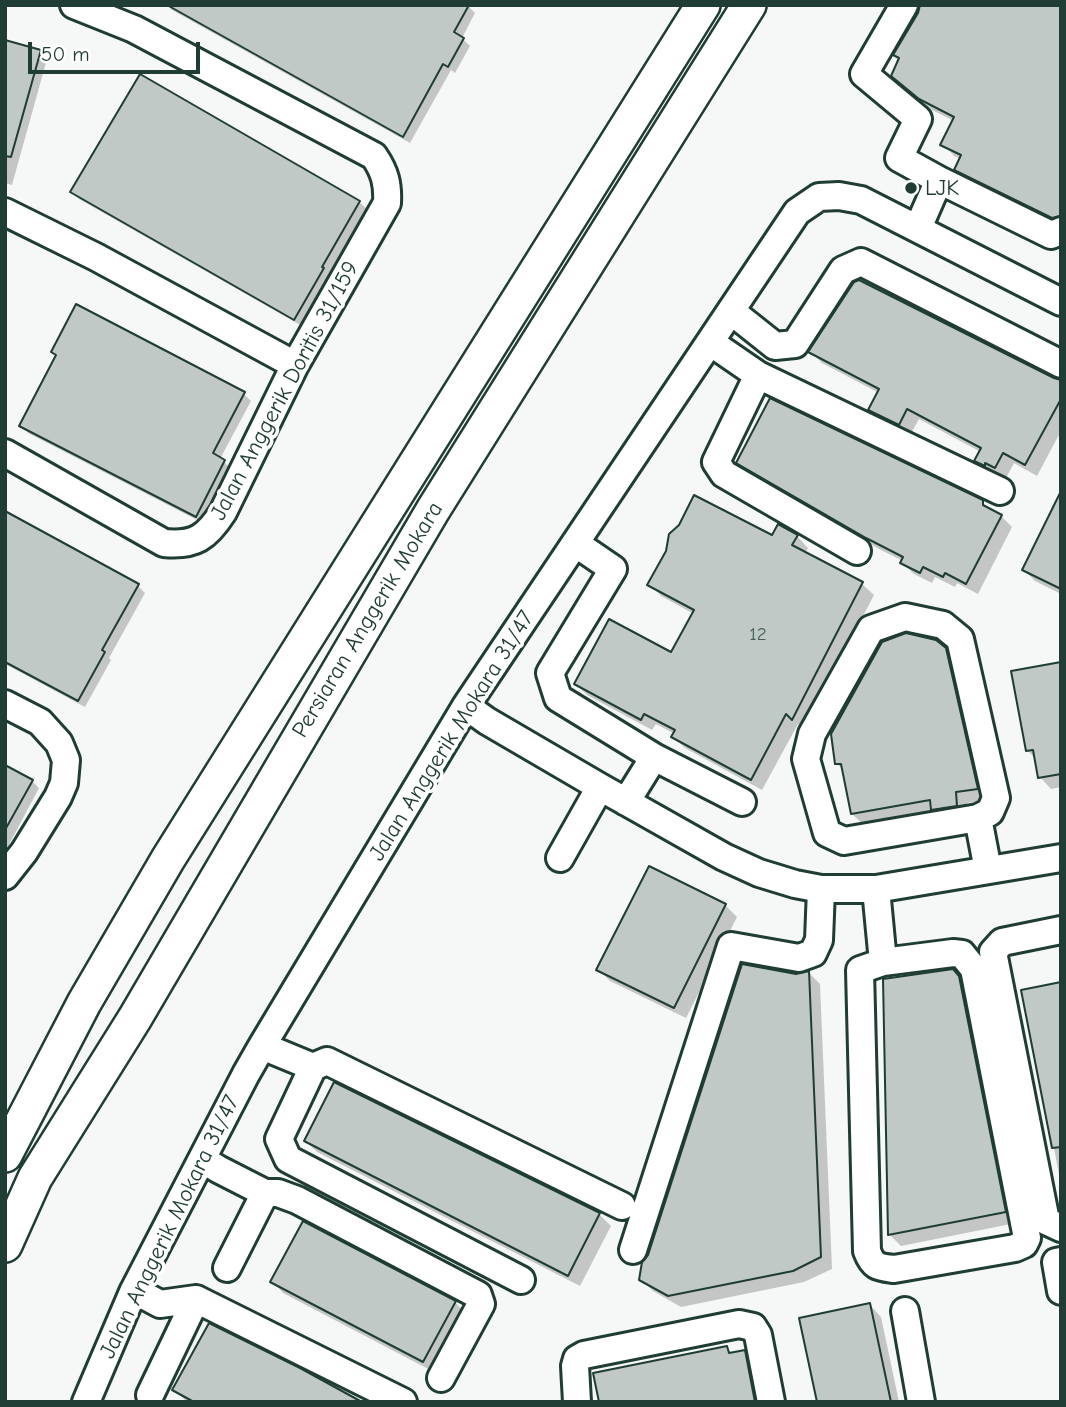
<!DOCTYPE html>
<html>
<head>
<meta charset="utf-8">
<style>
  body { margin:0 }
  #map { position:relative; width:1066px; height:1407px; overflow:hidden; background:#f6f7f7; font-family:"Comic Neue",sans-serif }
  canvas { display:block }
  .frame { position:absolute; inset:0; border:7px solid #1f3d34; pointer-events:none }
  .scale { position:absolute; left:28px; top:42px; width:172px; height:32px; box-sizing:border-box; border:4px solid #1f3d34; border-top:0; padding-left:9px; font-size:21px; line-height:24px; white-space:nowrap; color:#1f3d34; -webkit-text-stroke:5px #fff; paint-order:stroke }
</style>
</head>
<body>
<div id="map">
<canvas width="1066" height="1407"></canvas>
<div class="frame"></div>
<div class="scale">50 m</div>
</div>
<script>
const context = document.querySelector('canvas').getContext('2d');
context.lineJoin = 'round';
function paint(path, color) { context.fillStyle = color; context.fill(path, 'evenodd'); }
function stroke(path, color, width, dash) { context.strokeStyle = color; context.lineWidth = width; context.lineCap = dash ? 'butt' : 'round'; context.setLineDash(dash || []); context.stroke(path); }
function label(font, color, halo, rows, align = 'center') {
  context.font = font + ' "Comic Neue",sans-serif'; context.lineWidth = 7; context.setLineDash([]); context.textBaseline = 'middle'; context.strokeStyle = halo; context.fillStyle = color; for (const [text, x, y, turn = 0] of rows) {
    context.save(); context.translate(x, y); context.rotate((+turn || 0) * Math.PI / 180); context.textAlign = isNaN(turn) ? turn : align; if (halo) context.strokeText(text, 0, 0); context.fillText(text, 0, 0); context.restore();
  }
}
const shadow = new Path2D(`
  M167 5H467L475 13 462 38 470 46 455 73 451 70 410 143 172 10Z
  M1061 5V227L967 181 956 169 961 159 954 156 943 144 954 121 932 110 904 87 900 60 895 55Z
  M5 43 40 51 47 59 12 185 5 183Z
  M72 191 359 202 367 209 328 275 330 277 302 326 79 199Z
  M811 352 1061 381V431L1037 476 1014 463 1006 478 996 472 995 476 988 472 976 461 981 452 919 419 910 435 881 421 870 410 879 393 822 363Z
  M244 394 251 401 220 459 232 469 203 523 28 433 21 425Z
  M738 463 982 502 991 511 1001 516 1012 527 978 594 957 583 955 587 935 577 932 583 914 574 902 563 903 561 879 549 750 474Z
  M1061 495V594L1035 581 1024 570Z
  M5 513 138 586 145 593 109 658 111 660 85 707 5 664Z
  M797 536 808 548 805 554 862 584 874 595 804 729 798 724 762 790 685 748 673 737 675 734 656 724 652 730 587 695 576 684 672 654 694 614 661 596 650 584 772 537Z
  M945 649 957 661 988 800 967 803 968 817 944 821 935 812 864 825 852 814 845 771 837 764Z
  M1061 664V787L1051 789 1040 777 1036 759 1027 750Z
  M5 767 32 781 39 788 5 852Z
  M725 905 737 917 686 1018 610 981 599 970Z
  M953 971 970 989 1016 1223 901 1246 890 1235 885 980Z
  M809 973 820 984 832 1269 804 1282 681 1307 653 1291 641 1279 796 975Z
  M1061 984V1184L1023 991Z
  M306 1141 599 1214 611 1226 580 1286 317 1152Z
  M272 1281 455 1302 466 1314 434 1372 283 1293Z
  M870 1305 881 1317 899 1402H819Z
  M727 1348 732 1354 744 1352 756 1363 763 1402H601Z
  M175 1390 358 1402H187Z`);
const building = new Path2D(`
  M167 5H469L454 32 464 38 448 67 443 64 403 137Z
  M920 5H1061V216L1052 218 954 170 961 155 940 145 954 117 919 99 891 76 899 58 893 55 918 13Z
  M5 40 41 50 11 157 5 156Z
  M140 74 360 201 322 267 324 268 294 320 70 192Z
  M859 280 1054 378 1061 380V399L1025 465 1003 453 995 468 985 463V466L974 461 981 448 907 409 899 425 868 410 879 389 808 352 854 282Z
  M76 304 245 392 213 453 225 460 196 517 19 426 56 355 51 352Z
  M770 398 983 500V505L1002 515 966 584 945 573 943 577 923 567 920 573 900 563 903 557 866 538 736 463Z
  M1061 491V589L1022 570Z
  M694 495 772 535 778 524 798 535 792 545 863 582 792 720 786 714 751 780 671 737 675 730 644 714 641 720 574 684 609 619 671 652 694 610 647 585 666 551 669 534 679 525Z
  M5 511 139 584 102 650 105 652 78 701 5 662Z
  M906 633 936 640 946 648 978 789 956 792 957 806 931 810 930 800 851 814 841 764H835L831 734 882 642Z
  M1061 662V774L1038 778 1033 750 1026 751 1011 671Z
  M5 765 33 780 5 830Z
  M649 866 726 904 674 1008 596 970Z
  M742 964 796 974 809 971 821 1257 793 1271 668 1296 639 1280 642 1262 648 1255Z
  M953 969 959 976 1006 1212 888 1235 883 979Z
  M1061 982V1147L1052 1148 1021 990Z
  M334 1082 600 1213 568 1276 304 1141Z
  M303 1221 456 1301 423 1362 270 1282Z
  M870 1303 891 1402H817L799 1318Z
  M209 1323 300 1368 362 1402H194L172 1390Z
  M727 1346 729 1353 745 1350 755 1402H599L593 1373Z`);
const minor = new Path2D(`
  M904 5 864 74 918 119 899 158 939 180 1051 235 1061 231
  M5 212 96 257 295 365
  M918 228 939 180
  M731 311 775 346 795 344 843 270 861 262 1061 364
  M710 342 758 375 716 462 724 474 857 551
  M758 375 1000 491
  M5 453 164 543C195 546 207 537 223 512L295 365 387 203C388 184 385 172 374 156L134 29 74 5
  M575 543 613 569 550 673 558 698 654 757 626 802
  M905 617 943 625 960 639 996 798 990 812 978 818 844 841 827 833 806 759 812 734 871 629Z
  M5 704 40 722 59 743 66 760 64 783 58 797 24 852 5 876
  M466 706 487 721 600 787 724 857 759 873 795 884 821 889H876L1061 858
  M654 757 742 802
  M978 818 988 870
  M560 858 600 787
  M876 889 883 962
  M1061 930 1002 942 993 952 1046 1221 1061 1228
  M953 953 962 954 974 969 1027 1238 1024 1244 1015 1248 894 1269C878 1267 873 1267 867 1251L860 970 883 962Z
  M262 1046 313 1067 279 1139 288 1159 521 1280
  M313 1067 327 1061 622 1206
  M202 1159 218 1169 265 1193
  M633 1250 731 946 799 958 813 953 819 940 821 889
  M1061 1261 1056 1262 1061 1291
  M227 1268 265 1193H278L297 1200 478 1295 481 1304 441 1378
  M134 1290 160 1304 196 1299 403 1402
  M905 1311 921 1402
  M150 1395 196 1299
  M86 1402 133 1292 246 1074 262 1046 466 706 797 212 819 197 839 196 861 200 1061 302
  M577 1402 575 1366 577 1359 584 1355 739 1324 753 1327 758 1335 771 1402`);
const major = new Path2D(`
  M5 1155 84 1003 168 859 703 5
  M5 1245 35 1178 135 1018 433 510 749 5`);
const markers = [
  [911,188,7,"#1f3d34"]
];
const numberNames = [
  ["12",758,635]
];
const poiNames = [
  ["LJK",925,188]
];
const streetNames = [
  ["Jalan Anggerik Doritis 31/159",285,391,-62],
  ["Persiaran Anggerik Mokara",368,620,-59],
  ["Jalan Anggerik Mokara 31/47",452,736,-58],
  ["Jalan Anggerik Mokara 31/47",170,1227,-64]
];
paint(shadow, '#0003');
paint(building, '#c0c9c6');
stroke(building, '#1f3d34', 2);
stroke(minor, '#1f3d34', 32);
stroke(major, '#1f3d34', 38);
stroke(minor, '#fff', 26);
stroke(major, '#fff', 33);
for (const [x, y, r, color] of markers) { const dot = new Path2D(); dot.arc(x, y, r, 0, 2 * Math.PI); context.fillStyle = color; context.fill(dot); stroke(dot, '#fff', 2.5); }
label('19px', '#476058', null, numberNames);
label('23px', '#1f3d34', '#fff', poiNames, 'left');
label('23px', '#1f3d34', '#fff', streetNames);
</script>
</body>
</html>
